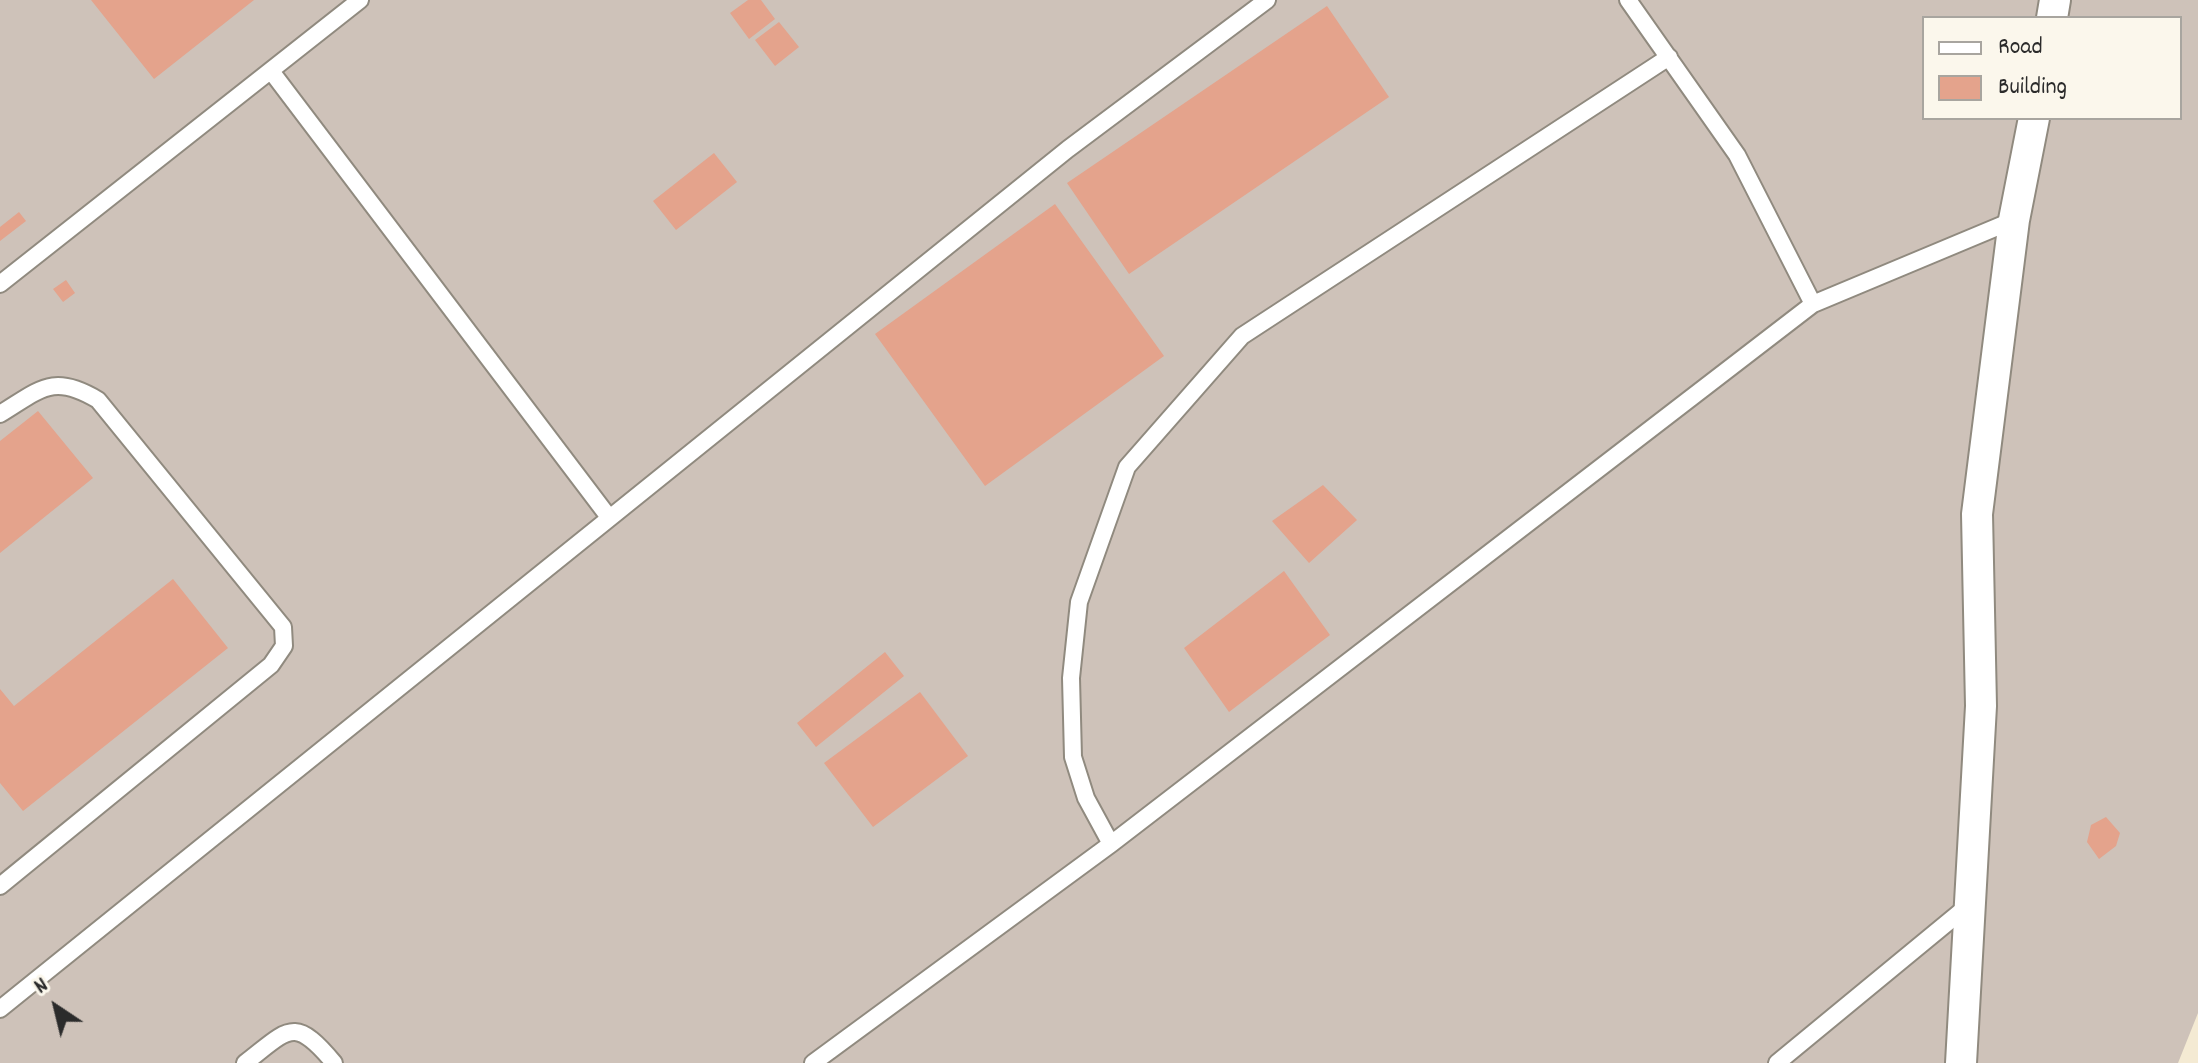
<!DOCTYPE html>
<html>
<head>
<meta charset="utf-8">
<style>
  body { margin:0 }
  #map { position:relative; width:2198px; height:1063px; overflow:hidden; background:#f4ead3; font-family:Dekko,sans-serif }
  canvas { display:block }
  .legend { position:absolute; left:1922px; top:16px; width:260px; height:104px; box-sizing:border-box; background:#fbf7ec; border:2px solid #a8a59f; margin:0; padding:10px 14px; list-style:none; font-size:24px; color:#2b2b2b }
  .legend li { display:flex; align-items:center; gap:16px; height:40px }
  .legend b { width:40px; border:2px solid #a8a59f }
  .north { position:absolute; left:16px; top:967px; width:80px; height:80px; -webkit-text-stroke:6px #fbf7ec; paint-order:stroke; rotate:325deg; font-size:22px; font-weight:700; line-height:32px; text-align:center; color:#2b2b2b }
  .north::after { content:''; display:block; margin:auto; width:28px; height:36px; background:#2b2b2b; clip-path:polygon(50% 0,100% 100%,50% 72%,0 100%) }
</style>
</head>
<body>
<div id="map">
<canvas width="2198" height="1063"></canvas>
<ul class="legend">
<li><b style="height:10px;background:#fff"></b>Road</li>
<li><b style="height:22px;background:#e4a38c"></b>Building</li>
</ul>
<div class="north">N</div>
</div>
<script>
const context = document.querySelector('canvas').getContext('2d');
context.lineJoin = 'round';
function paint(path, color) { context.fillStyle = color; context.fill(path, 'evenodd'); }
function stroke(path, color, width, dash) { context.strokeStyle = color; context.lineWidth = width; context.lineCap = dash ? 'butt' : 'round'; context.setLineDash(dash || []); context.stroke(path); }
const industrial = new Path2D(`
  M0 0H2198V1013L2178 1063H0ZM1924 18H2180V118H1924Z`);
const building = new Path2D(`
  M91 0H254L154 79Z
  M748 0H761L775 19 749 39 730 13Z
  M1327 6 1389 97 1129 274 1067 183Z
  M779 22 799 47 775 66 755 40Z
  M714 153 737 182 676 230 653 201Z
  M1055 204 1164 356 985 486 875 334Z
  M19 212 26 221 0 241V227Z
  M66 280 75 293 63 302 53 289Z
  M38 411 93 478 0 553V441Z
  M1323 485 1357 520 1309 563 1272 521Z
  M1284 571 1330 635 1229 712 1184 648Z
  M173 579 228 648 23 811 0 783V689L14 706Z
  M885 652 904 676 816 747 797 723Z
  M920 692 968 756 873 827 824 763Z
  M2106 817 2120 833 2116 846 2099 859 2087 842 2091 825Z`);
const lane = new Path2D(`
  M1628 0 1737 155 1813 304
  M271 71 608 516
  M0 284 360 0
  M0 414C41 389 53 373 98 400L283 627 284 646 271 665 0 886
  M1111 844 1086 798 1073 757 1071 678 1079 602 1127 467 1242 336 1669 57
  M0 1009 1068 149 1267 0
  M245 1063C289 1029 294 1015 334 1063
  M813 1063 1111 844 1813 304 2014 220
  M1777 1063 1970 904`);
const street = new Path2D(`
  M2052 18 2055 0
  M1961 1063 1981 706 1977 514 2014 220 2034 118`);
paint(industrial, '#cec2b9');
paint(building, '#e4a38c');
stroke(lane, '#908a7f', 20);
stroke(street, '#908a7f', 34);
stroke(lane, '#fff', 16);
stroke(street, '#fff', 30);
</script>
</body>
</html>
